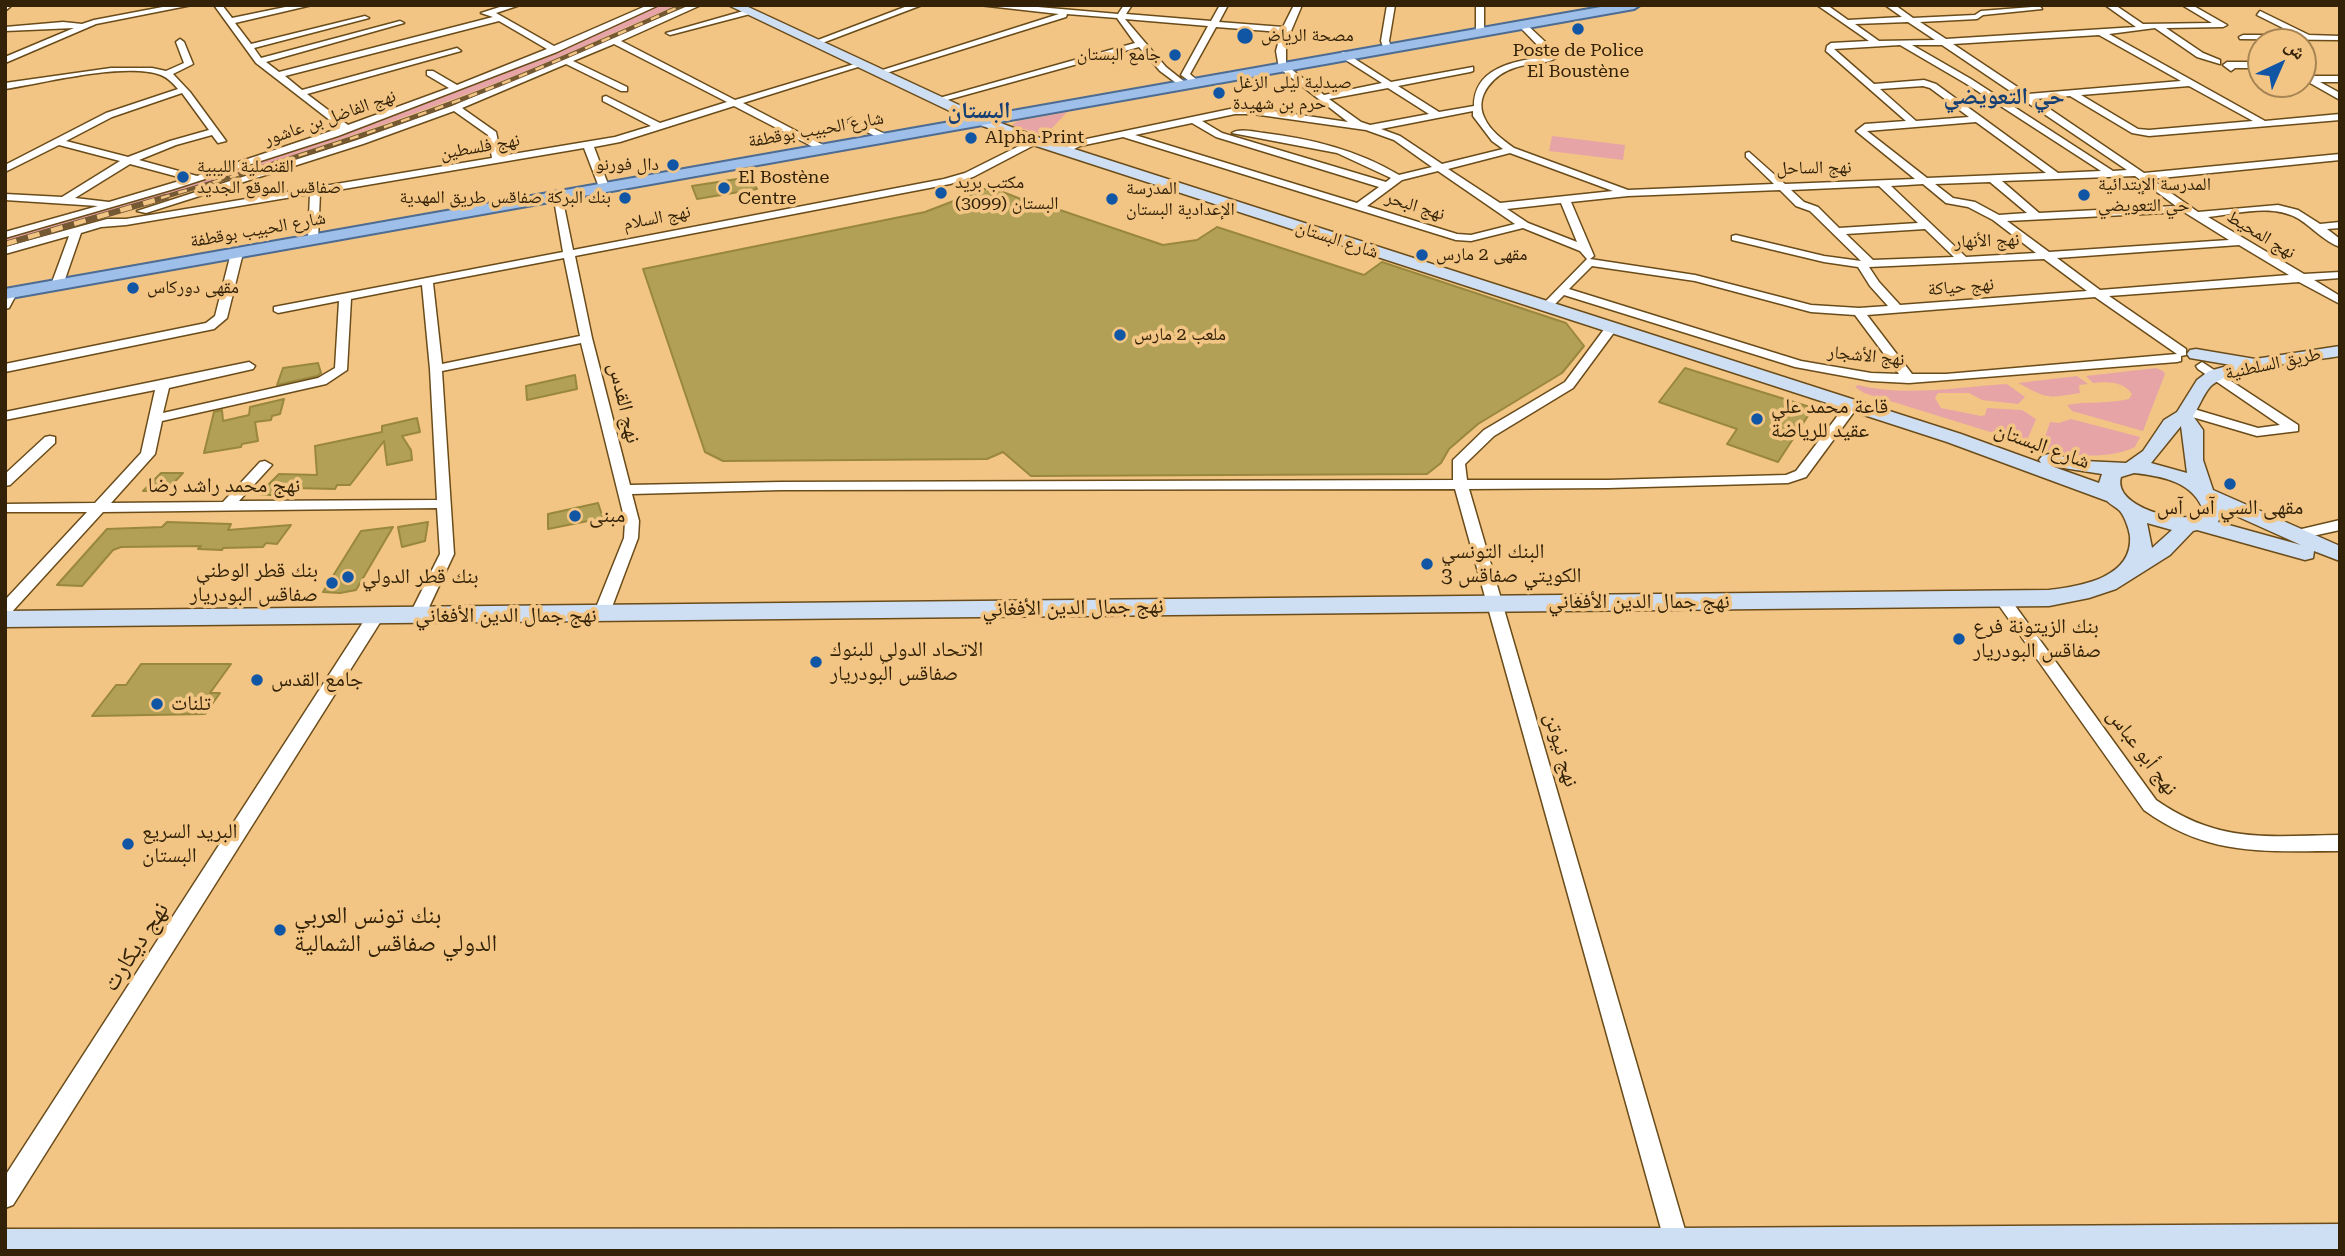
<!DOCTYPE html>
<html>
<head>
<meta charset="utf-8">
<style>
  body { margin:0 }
  #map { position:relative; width:2345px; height:1256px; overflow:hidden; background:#f2c585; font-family:"Roboto Serif","Noto Naskh Arabic",serif }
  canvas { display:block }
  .frame { position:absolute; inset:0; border:7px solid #332207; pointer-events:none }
  .north { position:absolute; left:2247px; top:28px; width:70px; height:70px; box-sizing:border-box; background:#f2c585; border:2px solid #a68453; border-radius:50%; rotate:44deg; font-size:19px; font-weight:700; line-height:28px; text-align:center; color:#332207 }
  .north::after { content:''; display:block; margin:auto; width:24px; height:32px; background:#1056a5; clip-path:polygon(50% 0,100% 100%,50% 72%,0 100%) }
</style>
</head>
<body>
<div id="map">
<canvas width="2345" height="1256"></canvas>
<div class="frame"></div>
<div class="north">ش</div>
</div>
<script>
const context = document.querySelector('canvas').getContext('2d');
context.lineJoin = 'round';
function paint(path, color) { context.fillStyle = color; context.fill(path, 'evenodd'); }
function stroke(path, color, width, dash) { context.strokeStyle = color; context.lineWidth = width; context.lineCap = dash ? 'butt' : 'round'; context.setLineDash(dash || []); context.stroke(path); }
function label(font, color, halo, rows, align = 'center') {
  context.font = font + ' "Roboto Serif","Noto Naskh Arabic",serif'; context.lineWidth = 7; context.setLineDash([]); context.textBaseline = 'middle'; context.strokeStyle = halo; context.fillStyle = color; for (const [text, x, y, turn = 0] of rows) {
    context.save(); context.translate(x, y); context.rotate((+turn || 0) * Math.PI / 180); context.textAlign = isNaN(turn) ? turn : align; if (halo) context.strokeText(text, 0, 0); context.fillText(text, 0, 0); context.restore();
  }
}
const green = new Path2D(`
  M660 5H677C615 32 554 61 491 85 332 146 169 196 5 241V237C123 200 243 167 360 127 462 92 561 50 660 5Z
  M1067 112 1045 136 1012 125 1018 121Z
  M1552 136 1625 145 1623 160 1549 151Z
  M2156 368 2163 371 2165 374 2143 431 2072 411 2067 405C2088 401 2107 404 2129 399L2132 394C2124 382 2108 381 2093 383L2086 376Z
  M2077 376 2088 384 2079 385 2080 393C2045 398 2051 400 2018 383Z
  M2007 384 2025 397 2018 404 1982 400 1969 393H1938L1935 398 1941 408 1981 416 1985 415 1987 408 2022 410 2036 419 2026 443 1864 393 1855 387 1858 385C1906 397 1959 387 2007 384Z
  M2071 419 2140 437 2135 447C2108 460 2070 456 2041 449L2050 422 2059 423Z`);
const building = new Path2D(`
  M750 177 757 189 697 199 692 186Z
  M990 187 1049 210 1054 208 1163 245 1197 240 1217 227 1364 275 1382 262 1566 323 1584 346 1562 373 1478 424 1449 449 1441 463 1427 474 1031 476 1003 452 987 459 723 461 705 452 643 269 925 212Z
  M318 363 321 373 317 376 277 385 283 368Z
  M1685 368 1813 408 1778 462 1727 444 1737 429 1659 402Z
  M575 375 577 389 527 400 526 386Z
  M284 399 280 414 272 416 271 420 255 422 258 441 242 444 241 447 204 453 214 412 222 410 223 421 249 415 250 407Z
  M417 418 420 432 402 436 411 450 412 460 387 465 384 441 350 485H337L335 489 294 488 281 496 259 494 279 474 317 475 315 446 382 432V426Z
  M161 473H183L166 491H143Z
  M598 503 603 518 548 529V514Z
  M167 522 231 524 228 530 291 525 277 544 266 543 263 547 223 548 222 550 198 549 201 546 121 547 113 550 82 586 57 585 107 529 162 527Z
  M428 522 425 541 402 547 398 527Z
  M393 527 356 590 340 593 323 592 361 531Z
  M141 664H231L210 693H220L205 714 92 716 116 685H126Z`);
const street = new Path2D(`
  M5 5H12L5 11Z
  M173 5H192L96 24 5 63V57L74 28 5 31V27L63 22 82 24 94 20Z
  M214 5H222L232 18 295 5H312L235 23 251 44 365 16 369 18 254 48 261 58 400 21 404 23 266 62 279 72 493 17 481 13 506 5H520L496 13 554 46 648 5H659L557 52 338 136 174 189 5 238V232L98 206 5 200V194L62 197 120 161 59 145 5 172V165L106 113 178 89C173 83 168 78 161 75 124 62 45 83 5 89V83L111 68H152L166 71 184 63 176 42 180 39 184 42 193 64 173 74 190 92 226 141 218 143 212 135 176 145 139 160 197 176 340 128 256 63ZM499 21 547 49 457 85 433 71H427V75L449 88 348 125 307 94 461 51 457 48 302 90 285 76ZM182 93 209 130 170 141 128 157 66 141 112 117ZM130 164 186 179 109 202 75 198Z
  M690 5H701L621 41 735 100 861 62V66L743 103 825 146V150H819L734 106 620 142 594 147 609 187 604 190 599 187 584 148 320 193 318 239 313 242 308 239 310 194 126 225 101 227 81 233 63 285 57 288 51 285 69 236 5 254V247L107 219H126L492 158 488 135 454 111 363 144 146 213 137 211 357 140 452 106ZM614 44 727 102 660 123 606 96 603 97V101L651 126 615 137 501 156 496 132 462 108 566 64 621 91H627V87L573 61Z
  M910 5H922L817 45 810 43Z
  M979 5H1015L1118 14 1124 5H1132L1126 14 1211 21 1220 5H1228L1219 22 1283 27 1294 5H1302L1286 43V65L1324 95 1382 83 1341 57V53L1344 52 1391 82 1473 67V71L1470 72 1398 86 1439 112 1474 106C1474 66 1517 61 1548 56L1517 24 1524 22 1556 52V58C1545 65 1527 63 1514 68 1495 74 1474 95 1484 117 1490 131 1503 140 1514 148L1628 190 1774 184 1746 157V153L1749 152 1785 184 1915 179 1856 131 1865 124 1906 121 1826 51 1827 46 1831 43 1869 41 1817 5H1827L1848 20 1902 17 1885 5H1895L1913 18 1975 15 1981 11 2032 7 2031 5H2039L2042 9 1983 15 1977 19 1920 22 1946 39 2136 27 2105 5H2115L2143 24 2212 23 2182 5H2192L2227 25 2223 27 2166 28 2203 53 2220 60V64L2197 57 2155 28 2109 34 2265 121 2340 114V120L2149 136 2132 133 2070 96 2035 99 2144 173 2340 154V160L2151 179 2198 212 2278 205 2298 210 2320 224 2340 222V228L2327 229 2340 239V247C2325 242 2313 228 2299 219 2272 203 2237 214 2208 217L2304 274 2340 272V278L2314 280 2340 296V304L2299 282 2109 296 2186 349V355L2181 356V361L2177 362 1909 383 1871 381 1795 367 1564 295 1551 308H1543V304L1587 259 1580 251 1523 228 1471 241 1456 240 1123 137 1080 146 1064 154 1059 151 1077 141 1235 108H1253L1348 122 1279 68 1276 51 1281 32 1216 27 1190 74 1199 82 1195 85 1181 75 1208 26 1125 19 1166 67 1186 83V87L1183 88 1160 71 1139 47 940 102 932 100 1135 43 1117 18 1067 14 1066 17 880 75 873 73 1059 14ZM1908 22 1935 40 1879 41 1855 24ZM2099 35 2181 81 2028 94 1953 44ZM1900 45 1965 83 2101 171 2058 173 1936 84 1924 80 1874 84 1834 49ZM1912 45H1942L2127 170 2113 171 1971 79ZM1923 86 1930 88 1969 117 1916 121 1880 89ZM2189 86 2253 121 2149 130 2138 129 2081 95ZM1388 88 1429 114 1370 125 1361 122 1329 99ZM1473 111V116L1492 141 1503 149 1442 164 1400 136 1381 129ZM1235 114H1253L1366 130 1394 140 1432 167 1399 175C1357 150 1312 139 1264 133 1254 132 1240 128 1232 133L1337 153 1391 178 1386 182 1222 133 1202 121ZM1976 122 2046 173 1927 178 1867 131ZM1192 123 1216 137 1379 187 1357 203 1135 135ZM1510 153 1613 191 1500 203 1448 169ZM1438 171 1515 224 1471 235 1457 234 1367 206 1402 180ZM2135 176 2176 206 2039 213 2002 181ZM1990 182 2027 213 1999 215 1975 202 1953 198 1935 184ZM1923 184 1946 203 1968 207 1993 220 2036 253 1966 257 1891 186ZM1879 186 1918 223 1839 228 1818 207 1804 202 1791 190ZM1780 190 1796 206 1810 211 1861 261 1824 256 1736 235 1732 236V240L1824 262 1858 267 1870 286 1888 306 1859 308 1811 305 1695 275 1590 259 1594 256 1571 202 1628 196ZM1561 203 1577 242 1528 223 1507 209ZM2184 212 2229 240 2049 252 2007 221ZM1925 229 1954 257 1873 260 1846 234ZM2239 245 2289 275 2100 290 2057 258ZM2044 259 2087 291 1900 305 1879 282 1869 267ZM1592 266 1695 281 1811 312 1855 315 1899 374 1871 373 1801 361 1569 289ZM2095 297 2177 354 1946 374H1912L1867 315Z
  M1387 5H1395L1389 41 1391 47 1387 50 1384 49 1381 41Z
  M1476 5H1484V31L1480 33 1476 31Z
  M747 10 750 14 670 35 666 33Z
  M2260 11 2309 35 2340 36V40L2240 39 2239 37 2243 35H2297L2257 15Z
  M2227 62H2261V68H2235L2231 71 2223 65Z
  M2303 72 2312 76H2340V82H2320L2340 93V100L2303 79Z
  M2254 76H2261V82L2254 80Z
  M2286 84H2296L2301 89 2294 91Z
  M852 118 887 135 889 137 881 139 849 123 847 121Z
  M1035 138 1040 141 1038 143 973 177 950 184 575 256 592 338 630 485 781 482 1453 480V460L1484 430 1565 382 1608 324 1612 323 1618 327 1573 388 1494 436 1465 464 1467 480H1608L1786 475 1796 471 1848 402H1858L1859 405 1806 477 1788 483 1608 488 1469 489 1690 1247 1688 1251H1668L1666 1247 1455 489 781 490 632 494 639 521 638 538 609 615 601 620 593 615 624 538 625 521 581 343 442 371 454 554 423 620H411L409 616 440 554 437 508 103 512 10 614 5 615V600L87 512H5V504L95 503 141 453 155 390 5 420V412L249 362 255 366 253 369 169 388 163 413 318 378 335 368 339 301 278 313 274 311V307L563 252 553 194 562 196 573 250 944 179 965 173ZM564 258 580 336 442 364 433 283ZM422 285 430 369 437 500 239 501 272 465 265 461 260 462 223 502 111 503 155 454 162 421 326 384 347 370 351 299Z
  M237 250 243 253 227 318 214 329 5 372V364L206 323 215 316 231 253Z
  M11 290 17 293 9 308 5 309V293Z
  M2202 362 2298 425V431L2257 436 2182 414 2180 411 2187 407 2258 428 2280 425 2198 369 2196 366Z
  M50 436 55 437V443L10 485 5 486V474L45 437Z
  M2340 520V530L2294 540 2287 535 2289 532Z
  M2003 595 2008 596 2156 800C2219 844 2267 836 2340 835V851C2263 851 2209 857 2144 810L1998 604 1995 600Z
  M375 612 381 613 383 617 381 621 13 1205 5 1208V1176L369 613Z`);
const secondary = new Path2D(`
  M728 5H744L985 117 1040 138 1961 434 2041 463 2039 460 2042 456 2049 454 2084 461 2126 463 2143 451 2164 420 2177 412 2197 380 2209 371 2231 365 2190 358 2187 354 2190 350 2196 349 2255 359 2340 346V356C2311 361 2229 367 2210 387 2203 395 2199 407 2193 416L2203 430V460L2213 490 2340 546V561L2314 551 2313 558 2305 560 2197 530 2193 531 2170 555 2116 589 2089 598 2049 606 5 627V611L2049 590C2081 586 2133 578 2130 536 2129 529 2125 517 2120 511 2116 507 2111 505 2107 501L1947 442 1030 144 975 123ZM2181 426 2187 473 2151 463ZM2051 466 2102 474 2099 483ZM2134 473C2162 476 2195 482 2204 513 2183 526 2112 507 2121 477ZM2223 510 2301 545 2218 522ZM2147 523 2172 530 2152 548Z
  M2340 1224V1251H5V1229L1677 1228Z`);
const primary = new Path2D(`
  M1612 5H1640L1634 9 5 299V289Z`);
const railFar1 = new Path2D(`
  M161 198C271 165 381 131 488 89 554 63 618 34 683 5`);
const rail = new Path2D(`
  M5 244 166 197`);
const markers = [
  [1578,29,7,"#1056a5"],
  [1245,36,9,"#1056a5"],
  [1175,55,7,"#1056a5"],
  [1219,93,7,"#1056a5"],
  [971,138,7,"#1056a5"],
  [673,165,7,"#1056a5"],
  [183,177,7,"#1056a5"],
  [724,188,7,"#1056a5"],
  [941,193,7,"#1056a5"],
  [2084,195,7,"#1056a5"],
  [625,198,7,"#1056a5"],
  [1112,199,7,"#1056a5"],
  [1422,255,7,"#1056a5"],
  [133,288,7,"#1056a5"],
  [1120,335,7,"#1056a5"],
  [1757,419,7,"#1056a5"],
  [2230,484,7,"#1056a5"],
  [575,516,7,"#1056a5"],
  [1427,564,7,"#1056a5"],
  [348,577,7,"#1056a5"],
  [332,583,7,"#1056a5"],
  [1959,639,7,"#1056a5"],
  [816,662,7,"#1056a5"],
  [257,680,7,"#1056a5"],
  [157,704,7,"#1056a5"],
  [128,844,7,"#1056a5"],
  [280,930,7,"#1056a5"]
];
const farPoinames = [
  ["مصحة الرياض",1261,36],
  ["Poste de Police",1578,51,"center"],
  ["El Boustène",1578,72,"center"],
  ["جامع البستان",1161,55,"right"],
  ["صيدلية ليلى الزغل",1233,83],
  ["حرم بن شهيدة",1233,104],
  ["Alpha Print",985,138],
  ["دال فورنو",659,165,"right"],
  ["القنصلية الليبية",197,167],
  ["صفاقس الموقع الجديد",197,188],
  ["El Bostène",738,178],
  ["Centre",738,199],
  ["مكتب بريد",955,183],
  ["البستان (3099)",955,204],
  ["المدرسة الإبتدائية",2098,185],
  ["حي التعويضي",2098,206],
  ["المدرسة",1126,189],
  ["الإعدادية البستان",1126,210],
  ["بنك البركة صفاقس طريق المهدية",611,198,"right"],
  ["مقهى 2 مارس",1436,255],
  ["مقهى دوركاس",147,288],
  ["ملعب 2 مارس",1134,335]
];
const farStreetnames = [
  ["نهج الفاضل بن عاشور",330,118,-19],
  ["شارع الحبيب بوقطفة",816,130,-10],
  ["نهج فلسطين",480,147,-10],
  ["نهج الساحل",1814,168,-1],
  ["نهج البحر",1415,206,17],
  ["نهج السلام",657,218,-11],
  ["شارع الحبيب بوقطفة",258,230,-10],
  ["نهج المحيط",2261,235,31],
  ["شارع البستان",1337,240,18],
  ["نهج الأنهار",1987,241,-2],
  ["نهج حياكة",1961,287,-5],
  ["نهج الأشجار",1866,356,6],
  ["طريق السلطنية",2273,364,-12]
];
const streetNames = [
  ["نهج القدس",624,403,77],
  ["شارع البستان",2042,446,20],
  ["نهج محمد راشد رضا",224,486],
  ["نهج جمال الدين الأفغاني",1639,602],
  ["نهج جمال الدين الأفغاني",1073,608,-1],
  ["نهج جمال الدين الأفغاني",506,616],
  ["نهج نيوتن",1561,750,74],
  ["نهج أبو عباس",2142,752,53]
];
const poiNames = [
  ["قاعة محمد علي",1771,407],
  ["عقيد للرياضة",1771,431],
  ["مقهى السي آس آس",2230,508,"center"],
  ["مبنى",589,516],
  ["البنك التونسي",1441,552],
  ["الكويتي صفاقس 3",1441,576],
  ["بنك قطر الوطني",318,571,"right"],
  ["صفاقس البودريار",318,595,"right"],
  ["بنك قطر الدولي",362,577],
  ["بنك الزيتونة فرع",1973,627],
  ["صفاقس البودريار",1973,651],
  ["الاتحاد الدولي للبنوك",830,650],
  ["صفاقس البودريار",830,674],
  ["جامع القدس",271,680],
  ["تلنات",171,704],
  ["البريد السريع",142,832],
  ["البستان",142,856]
];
const farDistrictnames = [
  ["حي التعويضي",2004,97],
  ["البستان",979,111]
];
const nearPoinames = [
  ["بنك تونس العربي",294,916],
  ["الدولي صفاقس الشمالية",294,944]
];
const nearStreetnames = [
  ["نهج ديكارت",136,947,-57]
];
paint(green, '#e6a4a7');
paint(building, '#b2a057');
stroke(building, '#99873e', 2);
stroke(street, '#6a4c1a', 3);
stroke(secondary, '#6a4c1a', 3);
stroke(primary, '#4e6c91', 4);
paint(street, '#fff');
paint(secondary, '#cedff4');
paint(primary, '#9ebfea');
stroke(railFar1, '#745932', 4.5);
stroke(rail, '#745932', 6);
stroke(railFar1, '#f2c585', 2.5, [9]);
stroke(rail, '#f2c585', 4.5, [12]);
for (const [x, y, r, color] of markers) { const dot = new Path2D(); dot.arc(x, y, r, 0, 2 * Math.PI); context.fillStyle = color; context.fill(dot); stroke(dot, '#f2c585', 2.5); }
label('18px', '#332207', '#f2c585', farPoinames, 'left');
label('18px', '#332207', '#f2c585', farStreetnames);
label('21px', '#332207', '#f2c585', streetNames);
label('21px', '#332207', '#f2c585', poiNames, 'left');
label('bold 23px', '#153e72', '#f2c585', farDistrictnames);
label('24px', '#332207', '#f2c585', nearPoinames, 'left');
label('24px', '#332207', '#f2c585', nearStreetnames);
</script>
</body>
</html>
